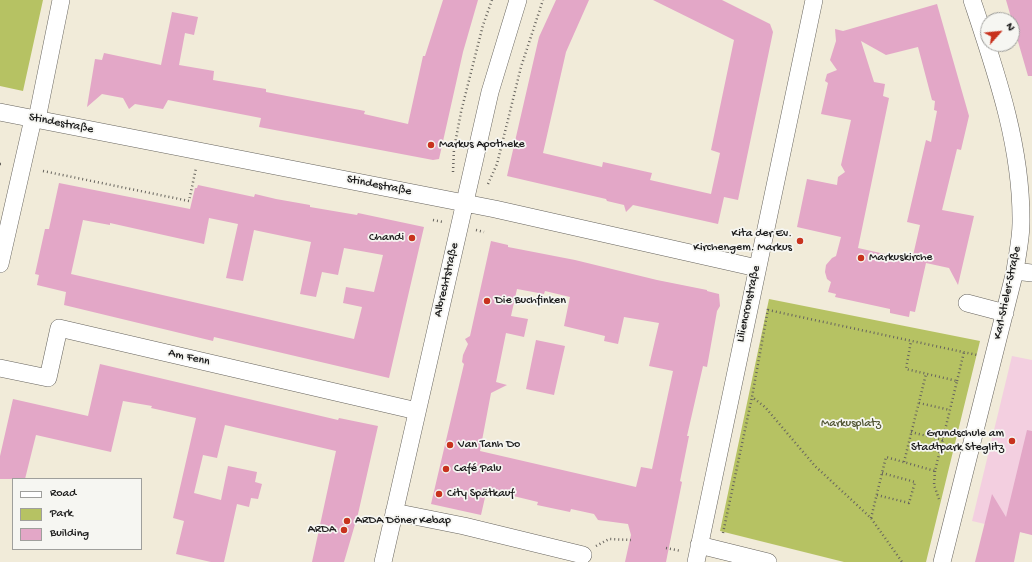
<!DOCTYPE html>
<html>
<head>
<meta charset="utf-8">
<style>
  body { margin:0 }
  #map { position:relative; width:1032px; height:562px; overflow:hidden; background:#f1ebd9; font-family:"Gochi Hand",sans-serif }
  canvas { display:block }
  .legend { position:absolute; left:12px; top:478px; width:130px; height:72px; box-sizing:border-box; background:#f6f6f2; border:1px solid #9f9f9c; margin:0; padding:5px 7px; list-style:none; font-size:12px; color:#1c1c1c }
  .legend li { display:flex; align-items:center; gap:8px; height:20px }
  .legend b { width:20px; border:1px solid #9f9f9c }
  .north { position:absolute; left:980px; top:12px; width:40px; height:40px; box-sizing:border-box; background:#f6f6f2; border:1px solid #9f9f9c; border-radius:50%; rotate:63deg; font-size:11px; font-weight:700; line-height:16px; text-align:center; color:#1c1c1c }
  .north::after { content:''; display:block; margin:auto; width:14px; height:18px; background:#c8321e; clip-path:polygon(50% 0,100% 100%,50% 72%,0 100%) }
</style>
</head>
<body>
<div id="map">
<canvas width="1032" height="562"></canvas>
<ul class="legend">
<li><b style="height:5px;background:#fff"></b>Road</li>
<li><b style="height:11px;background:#b6c263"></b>Park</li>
<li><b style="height:11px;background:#e3a7c7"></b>Building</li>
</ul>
<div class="north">N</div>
</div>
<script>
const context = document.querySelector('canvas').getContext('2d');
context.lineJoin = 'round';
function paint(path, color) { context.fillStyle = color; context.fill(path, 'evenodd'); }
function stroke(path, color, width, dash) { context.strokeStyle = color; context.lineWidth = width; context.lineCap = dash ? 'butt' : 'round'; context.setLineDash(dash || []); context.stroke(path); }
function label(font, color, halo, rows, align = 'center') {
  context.font = font + ' "Gochi Hand",sans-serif'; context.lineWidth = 3.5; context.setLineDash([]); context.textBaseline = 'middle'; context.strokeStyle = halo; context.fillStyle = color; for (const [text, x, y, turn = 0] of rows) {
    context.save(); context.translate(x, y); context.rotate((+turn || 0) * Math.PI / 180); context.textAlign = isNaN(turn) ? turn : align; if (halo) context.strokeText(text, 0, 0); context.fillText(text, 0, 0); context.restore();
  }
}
const built = new Path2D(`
  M1012 356 1032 360V535L972 521Z`);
const green = new Path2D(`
  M0 0H43L23 91 0 86Z
  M769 299 980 341 926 562H844L720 531Z`);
const building = new Path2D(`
  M443 0H478L463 52 439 159 433 160 259 127 261 118 168 100 163 109 135 104 129 109 123 98 102 94 87 107 95 59 102 60 104 53 161 65 172 12 198 17 194 35 185 33 179 65 214 71 213 80 266 89V92L365 111 364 114 408 124 423 56H425Z
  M556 0H589L566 52 543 153 602 167 603 162 652 173 650 180 711 194 720 153 711 150 734 40 653 0H722L770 24 773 32 738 200 724 197 718 224 633 205 626 212 624 205 607 201 606 199 507 176 539 37Z
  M1006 0H1032V76H1028Z
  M937 4 969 116 961 150 957 149 942 210 974 216 958 285 949 268 926 263 915 312 910 311 909 317 890 313V309L835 297 836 294 828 292 831 282 827 279 825 272 826 265 832 258 836 256 841 237 797 227 807 179 837 185 838 177 845 172 841 165 851 120 821 114 828 83 825 81 827 74 837 70 830 60 836 41 835 29 843 31ZM861 41 886 55 918 47 932 100 935 101 934 110 937 111 931 142 926 140 907 222 920 225 912 260 858 248 889 98 883 96 885 84 874 82Z
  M59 183 190 209 195 188H197L198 185 254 197 255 194 276 199 310 205V207L357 215 358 213 424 227 389 378 214 337 213 341 64 305 66 292 37 285 39 275 35 274 45 229H49ZM209 218 238 224 226 278 243 281 254 230 311 242 300 294 316 297 322 272 338 275 344 248 383 255 374 292 346 287 343 303 362 307 354 339 71 274 83 220 110 225V223L204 244Z
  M491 241 508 245V247L575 260 657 280 707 290V291L719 294 720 306 717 311 707 367 703 366 687 436H689L680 481 682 482 666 562H625L631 535 628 524 598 520 594 514 571 509 570 512 537 505 538 502 501 493 497 495 486 493 481 515 431 504 464 364 462 362 463 355 468 344 465 339 470 336ZM517 289 544 294 545 291 570 297 564 326 605 336 604 341 618 344 624 317 659 323 649 366 673 371 652 469 641 467 636 487 480 451 491 393 507 385 496 382 506 333 524 337 528 319 511 316Z
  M536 340 565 346 554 395 526 389Z
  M100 364 338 420 339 418 378 426 358 514 344 562H312L336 451 225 425 217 458 203 455 194 493 221 500 228 466 257 472 255 482 262 484 258 499 251 498 249 507 237 504 224 562H211L176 554 184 521 173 518 196 418 151 408 152 406 123 401 111 452 36 435 25 479H0V456L13 399 88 416Z
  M1027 430 1032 431V535L1020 532 1014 562H975L992 494 1006 517Z`);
const path = new Path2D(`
  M0 164H1
  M43 171 189 201 196 168
  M453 172 454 149 461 112 483 25 492 0
  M488 184 497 164 521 67 543 0
  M433 220 443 222
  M476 230 484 232
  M768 309 752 397 765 407 815 466 871 518 902 562
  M768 310 977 355
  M957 381 964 352
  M919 403 950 410
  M911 432 943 440
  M904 462 926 374
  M935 471 934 485 939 499
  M877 495 909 503 915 482 882 473
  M871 518 886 457 935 471 957 381 906 369 911 341
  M723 533 752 397
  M596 546 609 539 631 540
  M666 548 681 551`);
const minor = new Path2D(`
  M0 112 495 209 757 268
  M37 119 61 0
  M0 264 33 119
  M1015 271 1032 273
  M967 303 1005 313
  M0 368 48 378 59 328 417 411
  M394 512 464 526 583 555
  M699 545 768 562
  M383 562 490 92 518 0
  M696 562 814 0
  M942 562 1015 271C1017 256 1021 239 1021 223 1022 146 996 72 972 0`);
const markers = [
  [431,145,4,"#c8321e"],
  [412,238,4,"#c8321e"],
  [800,241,4,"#c8321e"],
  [861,258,4,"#c8321e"],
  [487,301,4,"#c8321e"],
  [1012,441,4,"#c8321e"],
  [450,445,4,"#c8321e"],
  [446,469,4,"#c8321e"],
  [439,494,4,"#c8321e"],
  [347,521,4,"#c8321e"],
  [344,530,4,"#c8321e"]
];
const streetNames = [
  ["Stindestraße",61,124,11],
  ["Stindestraße",379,186,11],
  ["Albrechtstraße",447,280,-77],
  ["Karl-Stieler-Straße",1008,293,-78],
  ["Liliencronstraße",749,304,-78],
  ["Am Fenn",189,358,13]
];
const poiNames = [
  ["Markus Apotheke",439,145],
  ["Kita der Ev.",792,234,"right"],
  ["Kirchengem. Markus",792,248,"right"],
  ["Chandi",404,238,"right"],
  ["Markuskirche",869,258],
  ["Die Buchfinken",495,301],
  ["Grundschule am",1004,434,"right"],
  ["Stadtpark Steglitz",1004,448,"right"],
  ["Van Tanh Do",458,445],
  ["Café Palu",454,469],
  ["City Spätkauf",447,494],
  ["ARDA Döner Kebap",355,521],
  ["ARDA",336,530,"right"]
];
const parkNames = [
  ["Markusplatz",851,424]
];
paint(built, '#f3cfe0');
paint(green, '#b6c263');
paint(building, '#e3a7c7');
stroke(minor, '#67645e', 18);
stroke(path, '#67645e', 2.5, [1, 3]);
stroke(minor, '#fff', 17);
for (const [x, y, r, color] of markers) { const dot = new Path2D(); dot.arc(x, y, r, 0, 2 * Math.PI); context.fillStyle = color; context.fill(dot); stroke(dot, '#f6f6f2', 1.5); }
label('12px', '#1c1c1c', '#f6f6f2', streetNames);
label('12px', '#1c1c1c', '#f6f6f2', poiNames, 'left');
label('12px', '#525635', '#f6f6f2', parkNames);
</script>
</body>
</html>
